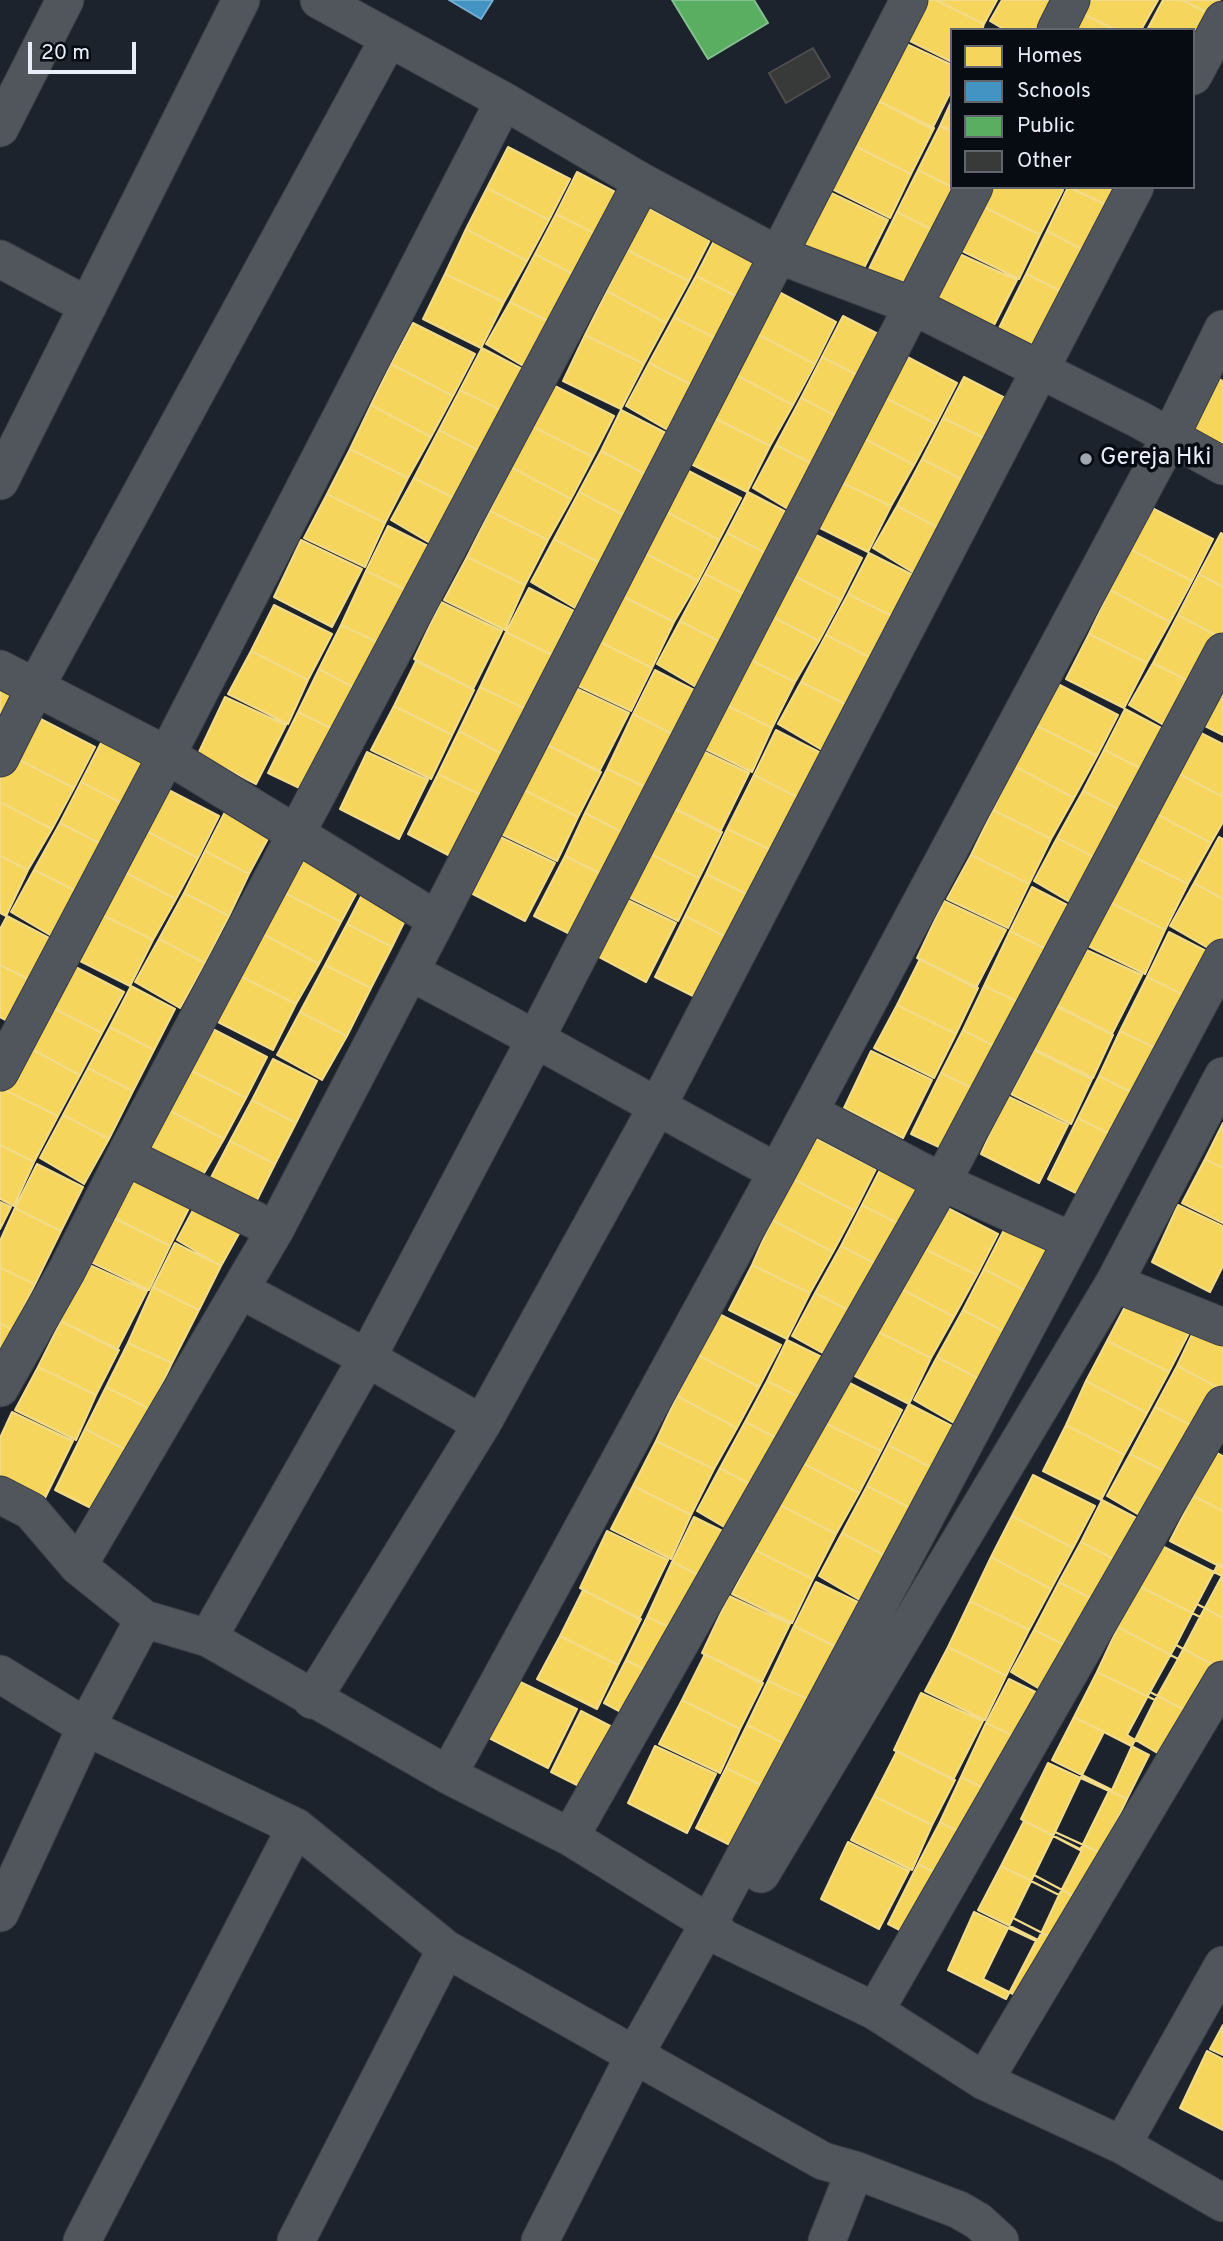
<!DOCTYPE html>
<html>
<head>
<meta charset="utf-8">
<style>
  body { margin:0 }
  #map { position:relative; width:1223px; height:2241px; overflow:hidden; background:#1d232c; font-family:Overpass,sans-serif }
  canvas { display:block }
  .legend { position:absolute; left:950px; top:28px; width:245px; height:161px; box-sizing:border-box; background:#070b12; border:2px solid #61666e; margin:0; padding:9px 12px; list-style:none; font-size:21px; color:#e7eef9 }
  .legend li { display:flex; align-items:center; gap:14px; height:35px }
  .legend b { width:35px; border:2px solid #61666e }
  .scale { position:absolute; left:28px; top:42px; width:108px; height:32px; box-sizing:border-box; border:4px solid #e7eef9; border-top:0; padding-left:9px; font-size:21px; line-height:24px; white-space:nowrap; color:#e7eef9; -webkit-text-stroke:5px #070b12; paint-order:stroke }
</style>
</head>
<body>
<div id="map">
<canvas width="1223" height="2241"></canvas>
<ul class="legend">
<li><b style="height:19px;background:#f6d55c"></b>Homes</li>
<li><b style="height:19px;background:#4393c3"></b>Schools</li>
<li><b style="height:19px;background:#5aae61"></b>Public</li>
<li><b style="height:19px;background:#383939"></b>Other</li>
</ul>
<div class="scale">20 m</div>
</div>
<script>
const context = document.querySelector('canvas').getContext('2d');
context.lineJoin = 'round';
function paint(path, color) { context.fillStyle = color; context.fill(path, 'evenodd'); }
function stroke(path, color, width, dash) { context.strokeStyle = color; context.lineWidth = width; context.lineCap = dash ? 'butt' : 'round'; context.setLineDash(dash || []); context.stroke(path); }
function label(font, color, halo, rows, align = 'center') {
  context.font = font + ' Overpass,sans-serif'; context.lineWidth = 7; context.setLineDash([]); context.textBaseline = 'middle'; context.strokeStyle = halo; context.fillStyle = color; for (const [text, x, y, turn = 0] of rows) {
    context.save(); context.translate(x, y); context.rotate((+turn || 0) * Math.PI / 180); context.textAlign = isNaN(turn) ? turn : align; if (halo) context.strokeText(text, 0, 0); context.fillText(text, 0, 0); context.restore();
  }
}
const homes = new Path2D(`
  M924 0H936L984 24 982 30H952V62L904 38Z
  M936 0H997L984 24Z
  M1002 0H1056L1043 30H1005L990 21Z
  M1083 0H1158L1141 30H1116L1077 11Z
  M1163 0H1182L1212 15 1193 53V30H1147Z
  M1182 0H1220L1212 15Z
  M1077 11 1116 30H1068Z
  M900 41 952 65V89L932 129 873 98Z
  M876 100 934 128 911 174 853 145Z
  M952 100V131L940 126Z
  M940 126 952 131V187L918 170Z
  M853 145 911 174 890 218 830 188Z
  M508 147 570 179 549 220 487 188Z
  M918 170 962 192 940 234 897 212Z
  M577 172 621 195 600 236 556 214Z
  M991 187H1057L1063 190 1040 235 982 206Z
  M1068 187 1113 208 1091 254 1047 231Z
  M1069 187H1124L1113 208Z
  M487 188 549 220 527 261 466 229Z
  M827 191 888 220 859 278 800 248Z
  M982 206 1040 235 1019 279 958 249Z
  M648 208 710 240 689 281 627 250Z
  M897 212 940 234 909 294 867 273Z
  M556 214 600 236 580 278 535 254Z
  M466 229 527 261 504 302 445 274Z
  M1047 231 1091 254 1069 295 1026 274Z
  M717 235 761 257 740 298 696 276Z
  M627 250 689 281 666 323 607 291Z
  M955 252 1017 280 987 339 928 309Z
  M535 254 580 278 556 325 510 302Z
  M445 274 504 302 481 348 423 319Z
  M1026 274 1069 295 1038 356 996 334Z
  M696 276 740 298 719 340 674 317Z
  M775 290 836 322 815 364 753 332Z
  M607 291 666 323 644 364 585 335Z
  M510 302 556 325 530 370 486 344Z
  M843 316 888 339 867 380 822 357Z
  M674 317 719 340 696 387 649 363Z
  M413 323 475 354 453 396 391 364Z
  M753 332 815 364 793 405 732 373Z
  M585 335 644 364 621 409 563 381Z
  M482 348 526 371 505 412 460 390Z
  M896 351 957 383 936 424 874 392Z
  M822 357 867 380 846 421 801 398Z
  M649 363 696 387 671 432 626 406Z
  M391 364 453 396 431 437 371 405Z
  M732 373 793 405 770 446 712 417Z
  M1213 376 1223 381V452L1186 433Z
  M964 377 1009 400 988 440 943 418Z
  M553 385 614 416 593 457 532 426Z
  M460 390 505 412 484 453 439 430Z
  M874 392 936 424 914 465 854 433Z
  M801 398 846 421 822 469 776 445Z
  M371 405 431 437 408 478 350 449Z
  M621 410 666 433 645 474 601 451Z
  M712 417 770 446 747 492 689 463Z
  M943 418 988 440 967 482 922 459Z
  M532 426 593 457 571 499 511 467Z
  M439 430 484 453 460 501 414 478Z
  M854 433 914 465 891 506 832 478Z
  M776 445 822 469 796 514 753 488Z
  M350 449 408 478 385 523 327 494Z
  M601 451 645 474 624 515 579 492Z
  M922 459 967 482 943 530 897 506Z
  M679 466 741 498 719 540 658 507Z
  M511 467 571 499 548 540 490 511Z
  M414 478 460 501 435 546 391 520Z
  M832 478 891 506 868 552 810 523Z
  M579 492 624 515 600 563 554 539Z
  M748 492 792 515 771 556 727 533Z
  M327 494 385 523 365 567 304 538Z
  M897 506 943 530 917 575 873 548Z
  M658 507 719 540 698 581 637 549Z
  M1152 508 1213 539 1192 581 1130 549Z
  M490 511 548 540 525 585 467 557Z
  M388 526 434 549 412 593 366 571Z
  M800 527 862 558 841 600 779 568Z
  M727 533 771 556 750 597 705 574Z
  M1221 533 1223 534V587L1199 574Z
  M554 539 600 563 575 608 531 582Z
  M301 540 362 569 332 627 274 597Z
  M637 549 698 581 674 622 616 593Z
  M1130 549 1192 581 1170 622 1110 590Z
  M869 553 913 575 892 616 848 594Z
  M467 557 525 585 505 630 444 600Z
  M779 568 841 600 819 641 758 609Z
  M366 571 412 593 386 646 341 625Z
  M705 574 750 597 726 645 680 621Z
  M1199 574 1223 587V639L1178 615Z
  M529 588 574 611 552 655 506 632Z
  M1110 590 1170 622 1147 663 1089 634Z
  M616 593 674 622 652 668 594 639Z
  M848 594 892 616 871 658 826 635Z
  M441 602 502 631 473 689 414 659Z
  M274 605 332 634 308 680 251 651Z
  M758 609 819 641 795 682 737 653Z
  M1178 615 1223 639 1199 686 1153 663Z
  M680 621 726 645 701 690 657 664Z
  M341 625 386 646 362 692 319 669Z
  M506 632 552 655 526 709 480 687Z
  M1089 634 1147 663 1124 708 1066 679Z
  M826 635 871 658 847 705 801 682Z
  M594 639 652 668 631 711 570 682Z
  M251 651 308 680 288 724 228 694Z
  M737 653 795 682 772 728 714 699Z
  M416 661 474 690 452 735 394 706Z
  M1153 663 1199 686 1174 731 1129 705Z
  M319 669 362 692 341 733 298 712Z
  M655 670 700 693 678 737 633 714Z
  M0 676 27 690 0 728Z
  M801 682 847 705 822 750 778 724Z
  M1056 683 1118 715 1097 756 1035 725Z
  M567 684 629 713 599 772 540 741Z
  M1223 684V735L1203 725Z
  M480 687 526 709 502 754 459 731Z
  M225 697 286 725 256 784 198 754Z
  M714 699 772 728 752 772 691 742Z
  M394 706 452 735 431 779 371 750Z
  M1125 709 1169 732 1148 772 1104 750Z
  M298 712 341 733 310 793 268 773Z
  M633 714 678 737 652 790 607 769Z
  M33 715 95 747 74 788 12 756Z
  M1035 725 1097 756 1074 798 1014 766Z
  M1193 729 1223 744V797L1172 770Z
  M776 730 821 753 799 798 754 775Z
  M459 731 502 754 481 795 438 774Z
  M102 741 147 763 125 805 81 782Z
  M543 743 601 772 578 817 520 788Z
  M688 744 749 773 720 832 661 802Z
  M1104 750 1148 772 1128 814 1083 791Z
  M367 752 428 780 399 839 340 809Z
  M12 756 74 788 52 829 0 802V780Z
  M1014 766 1074 798 1051 839 993 810Z
  M607 769 652 790 629 836 585 813Z
  M1172 770 1223 797V822L1211 843 1151 811Z
  M438 774 481 795 450 856 408 834Z
  M754 775 799 798 773 851 727 829Z
  M81 782 125 805 105 846 60 823Z
  M157 784 219 816 198 858 137 826Z
  M520 788 578 817 557 861 497 832Z
  M1083 791 1128 814 1103 862 1057 838Z
  M0 802 52 829 28 870 0 856Z
  M664 803 722 832 699 878 641 849Z
  M226 810 271 833 249 874 205 851Z
  M993 810 1051 839 1029 884 971 855Z
  M1151 811 1211 843 1188 884 1130 855Z
  M585 813 629 836 607 877 565 856Z
  M60 823 105 846 80 893 34 870Z
  M137 826 198 858 176 899 115 867Z
  M727 829 773 851 750 896 706 874Z
  M494 834 555 863 525 921 467 891Z
  M1219 837 1223 839V899L1194 883Z
  M1057 838 1103 862 1078 907 1034 881Z
  M301 849 363 881 341 922 279 890Z
  M641 849 699 878 678 921 618 892Z
  M205 851 249 874 229 916 184 893Z
  M971 855 1029 884 1008 928 947 899Z
  M1130 855 1188 884 1165 930 1107 901Z
  M0 856 28 870 6 916 0 913Z
  M565 856 607 877 576 937 534 916Z
  M115 867 176 899 153 940 94 911Z
  M34 870 80 893 55 938 11 912Z
  M706 874 750 896 728 938 685 916Z
  M368 883 412 906 392 947 347 924Z
  M1194 883 1223 899V938L1215 952 1170 926Z
  M1032 887 1077 910 1056 954 1010 931Z
  M279 890 341 922 319 964 259 932Z
  M184 893 229 916 205 963 159 939Z
  M615 894 676 923 646 982 588 951Z
  M944 901 1006 930 976 988 917 958Z
  M1107 901 1165 930 1145 974 1084 944Z
  M94 911 153 940 130 986 72 957Z
  M7 916 51 939 30 980 0 965V929Z
  M685 916 728 938 697 998 655 977Z
  M347 924 392 947 371 988 325 965Z
  M1010 931 1056 954 1029 1007 984 986Z
  M259 932 319 964 296 1004 238 975Z
  M1169 932 1214 955 1192 999 1147 977Z
  M159 939 205 963 180 1008 135 982Z
  M1080 947 1142 975 1112 1034 1054 1004Z
  M920 959 978 988 956 1034 897 1005Z
  M62 960 124 992 102 1033 41 1002Z
  M0 965 30 980 9 1022 0 1017Z
  M325 965 371 988 347 1036 300 1012Z
  M238 975 296 1004 273 1050 216 1021Z
  M1147 977 1192 999 1166 1053 1120 1031Z
  M131 986 175 1009 154 1050 110 1027Z
  M984 986 1029 1007 1006 1052 963 1030Z
  M41 1002 102 1033 80 1075 20 1043Z
  M897 1005 956 1034 934 1078 874 1048Z
  M1056 1006 1113 1035 1093 1078 1034 1049Z
  M300 1012 347 1036 322 1080 277 1055Z
  M205 1025 267 1057 246 1098 184 1067Z
  M110 1027 154 1050 133 1091 88 1068Z
  M963 1030 1006 1052 984 1094 941 1073Z
  M1120 1031 1166 1053 1143 1098 1099 1076Z
  M20 1043 80 1075 58 1116 0 1088Z
  M1034 1050 1092 1079 1071 1124 1011 1094Z
  M871 1051 932 1080 903 1138 844 1108Z
  M273 1059 317 1081 296 1123 252 1100Z
  M184 1067 246 1098 224 1139 163 1107Z
  M88 1068 133 1091 109 1139 63 1115Z
  M941 1073 984 1094 954 1154 911 1134Z
  M1099 1076 1143 1098 1121 1140 1078 1118Z
  M0 1088 58 1116 34 1162 0 1145Z
  M1007 1096 1068 1125 1039 1183 981 1154Z
  M252 1100 296 1123 275 1164 230 1141Z
  M163 1107 224 1139 200 1180 142 1151Z
  M63 1115 109 1139 84 1184 40 1158Z
  M1078 1118 1121 1140 1090 1200 1048 1179Z
  M1223 1123V1168L1205 1159Z
  M815 1138 876 1169 855 1211 793 1179Z
  M230 1141 275 1164 250 1214 204 1191Z
  M0 1145 34 1162 14 1206 0 1199Z
  M1205 1159 1223 1168V1223L1182 1203Z
  M37 1164 83 1187 61 1231 15 1208Z
  M883 1164 927 1186 907 1228 862 1205Z
  M134 1171 193 1200 170 1246 112 1217Z
  M793 1179 855 1211 833 1252 772 1220Z
  M200 1197 246 1221 221 1266 177 1240Z
  M0 1202 11 1207 0 1229Z
  M936 1202 998 1234 977 1275 915 1244Z
  M862 1205 907 1228 885 1269 841 1246Z
  M1178 1205 1223 1226V1266L1210 1292 1152 1262Z
  M15 1208 61 1231 35 1284 0 1268V1241Z
  M112 1217 170 1246 149 1290 89 1261Z
  M772 1220 833 1252 810 1293 752 1265Z
  M1005 1228 1049 1251 1028 1292 984 1269Z
  M175 1243 221 1266 199 1310 153 1287Z
  M915 1244 977 1275 954 1317 894 1285Z
  M841 1246 885 1269 862 1317 815 1293Z
  M85 1263 147 1291 117 1350 59 1320Z
  M752 1265 810 1293 787 1339 729 1310Z
  M0 1268 35 1284 12 1330 0 1323Z
  M984 1269 1028 1292 1007 1333 963 1310Z
  M894 1285 954 1317 931 1358 873 1329Z
  M153 1287 199 1310 172 1363 128 1343Z
  M815 1293 862 1317 837 1361 792 1336Z
  M1129 1299 1190 1331 1169 1372 1107 1341Z
  M963 1310 1007 1333 983 1381 937 1357Z
  M719 1314 781 1345 759 1387 698 1355Z
  M61 1321 119 1350 96 1395 38 1367Z
  M0 1323 12 1330 0 1352Z
  M1197 1324 1223 1338V1385L1221 1389 1177 1366Z
  M873 1329 931 1358 909 1404 851 1374Z
  M787 1340 832 1362 811 1403 767 1381Z
  M1107 1341 1169 1372 1147 1413 1086 1381Z
  M128 1343 172 1363 150 1409 106 1387Z
  M698 1355 759 1387 737 1428 677 1396Z
  M937 1357 983 1381 959 1426 914 1400Z
  M1177 1366 1221 1389 1200 1430 1155 1407Z
  M38 1367 96 1395 76 1440 15 1410Z
  M840 1378 902 1410 881 1451 819 1420Z
  M767 1381 811 1403 790 1445 745 1422Z
  M1086 1381 1147 1413 1124 1455 1066 1425Z
  M106 1387 150 1409 128 1451 85 1429Z
  M677 1396 737 1428 714 1469 656 1441Z
  M909 1404 954 1427 932 1468 888 1445Z
  M1155 1407 1200 1430 1176 1477 1130 1454Z
  M12 1412 73 1441 44 1500 0 1477V1438Z
  M819 1420 881 1451 859 1493 799 1461Z
  M745 1422 790 1445 766 1493 720 1468Z
  M1066 1425 1124 1455 1101 1500 1043 1471Z
  M85 1429 128 1451 97 1511 55 1490Z
  M656 1441 714 1469 691 1515 633 1486Z
  M888 1445 932 1468 912 1509 867 1486Z
  M1213 1451 1223 1456V1511L1193 1496Z
  M1130 1454 1176 1477 1151 1522 1107 1496Z
  M799 1461 859 1493 836 1534 778 1504Z
  M720 1468 766 1493 741 1537 697 1511Z
  M1033 1475 1095 1506 1073 1548 1012 1516Z
  M633 1486 691 1515 671 1559 611 1529Z
  M867 1486 912 1509 888 1557 842 1533Z
  M1193 1496 1223 1511V1568L1170 1541Z
  M1102 1500 1146 1523 1125 1565 1081 1542Z
  M778 1504 836 1534 813 1579 755 1550Z
  M1012 1516 1073 1548 1051 1589 991 1557Z
  M694 1517 733 1536 711 1581 672 1562Z
  M607 1531 668 1560 639 1619 580 1588Z
  M842 1533 888 1557 863 1602 819 1576Z
  M1081 1542 1125 1565 1104 1605 1059 1582Z
  M1160 1545 1222 1576 1200 1617 1139 1586Z
  M755 1550 813 1579 792 1623 732 1594Z
  M991 1557 1051 1589 1029 1630 970 1601Z
  M672 1562 711 1581 683 1633 647 1617Z
  M1218 1564 1223 1566V1618L1197 1604Z
  M816 1582 862 1604 840 1649 794 1626Z
  M1059 1582 1104 1605 1081 1653 1034 1630Z
  M1139 1586 1200 1617 1178 1659 1118 1627Z
  M583 1590 641 1619 618 1665 560 1636Z
  M729 1596 790 1624 761 1683 702 1653Z
  M970 1601 1029 1630 1006 1676 948 1647Z
  M1197 1604 1223 1618V1664L1221 1669 1176 1645Z
  M647 1617 683 1633 661 1678 626 1660Z
  M794 1626 840 1649 814 1702 768 1681Z
  M1118 1627 1178 1659 1155 1700 1097 1672Z
  M1034 1630 1081 1653 1055 1698 1011 1672Z
  M560 1636 618 1665 597 1709 537 1679Z
  M1176 1645 1221 1669 1196 1716 1150 1692Z
  M948 1647 1006 1676 985 1720 925 1691Z
  M705 1654 763 1683 740 1729 682 1700Z
  M626 1660 661 1678 638 1721 604 1703Z
  M1097 1672 1155 1700 1132 1746 1074 1717Z
  M1009 1679 1054 1701 1032 1745 986 1723Z
  M516 1680 577 1709 548 1768 489 1738Z
  M768 1681 814 1702 791 1747 747 1725Z
  M1150 1692 1196 1716 1171 1761 1127 1735Z
  M921 1693 983 1721 953 1780 894 1750Z
  M682 1700 740 1729 720 1773 659 1744Z
  M581 1711 624 1733 593 1793 551 1772Z
  M1074 1717 1132 1746 1112 1790 1052 1760Z
  M986 1723 1032 1745 1006 1799 961 1777Z
  M747 1725 791 1747 769 1789 726 1768Z
  M1104 1732 1149 1755 1127 1799 1081 1777Z
  M655 1746 716 1774 687 1833 628 1803Z
  M897 1751 955 1780 932 1825 874 1796Z
  M1048 1763 1109 1791 1080 1850 1021 1819Z
  M726 1768 769 1789 738 1849 696 1828Z
  M961 1777 1006 1799 983 1844 940 1822Z
  M1081 1777 1127 1799 1101 1853 1055 1832Z
  M874 1796 932 1825 912 1870 851 1840Z
  M1024 1821 1082 1850 1059 1895 1001 1866Z
  M940 1822 983 1844 961 1885 918 1864Z
  M1055 1832 1101 1853 1077 1898 1034 1875Z
  M848 1842 909 1871 879 1929 821 1899Z
  M918 1864 961 1885 931 1946 888 1924Z
  M1001 1866 1059 1895 1038 1940 978 1910Z
  M1034 1875 1077 1898 1056 1940 1013 1918Z
  M974 1912 1036 1941 1006 1999 948 1970Z
  M1013 1918 1056 1940 1025 2000 983 1979Z
  M1223 2025V2055L1210 2049Z
  M1207 2051 1223 2059V2130L1180 2108Z`);
const schools = new Path2D(`
  M449 0H493L481 19Z`);
const public = new Path2D(`
  M672 0H754L768 23 708 59Z`);
const building = new Path2D(`
  M813 48 830 77 786 103 769 73Z`);
const minor = new Path2D(`
  M319 0 504 101 642 182 778 255 913 306 1140 420 1223 466
  M1056 30 1071 0
  M1193 76 1223 20
  M0 128 65 0
  M0 259 88 306
  M0 481 241 0
  M0 669 167 755 437 920
  M0 758 35 688 389 38
  M410 972C534 1036 654 1106 777 1172
  M0 1072 167 755 504 101
  M809 1112 942 1182 1072 1241
  M125 1156 275 1230
  M1114 1283 1223 1327
  M241 1290 367 1358 482 1424
  M0 1388 67 1270 125 1156 642 182
  M0 1495 31 1511 78 1566 144 1619 208 1638 448 1775 570 1837 709 1923 723 1938 875 2011 984 2081 1122 2145 1223 2203
  M78 1566 275 1230 437 920 909 0
  M208 1638 367 1358 536 1038 974 187
  M0 1674 86 1727 296 1827 446 1949 823 2161 855 2170 827 2241
  M312 1700 482 1424 657 1107 1135 187
  M448 1775 777 1172 1170 437 1223 329
  M570 1837 942 1182 1223 652
  M761 1874 1114 1283 1223 1076
  M0 1913 86 1727 144 1619
  M875 2011 1223 1405
  M984 2081 1223 1680
  M1122 2145 1223 1965
  M855 2170 959 2210 978 2221 1000 2241
  M82 2241 296 1827
  M296 2241 446 1949
  M540 2241 634 2056 709 1923 1223 958`);
const markers = [
  [1086,459,7,"#a0a7b1"]
];
const poiNames = [
  ["Gereja Hki",1100,459]
];
paint(homes, '#f6d55c');
stroke(homes, '#f2dc8b', 2);
paint(schools, '#4393c3');
stroke(schools, '#74aed3', 2);
paint(public, '#5aae61');
stroke(public, '#84c18f', 2);
paint(building, '#383939');
stroke(building, '#4e4d4f', 2);
stroke(minor, '#393e45', 39);
stroke(minor, '#51555c', 37);
for (const [x, y, r, color] of markers) { const dot = new Path2D(); dot.arc(x, y, r, 0, 2 * Math.PI); context.fillStyle = color; context.fill(dot); stroke(dot, '#070b12', 2.5); }
label('24px', '#e7eef9', '#070b12', poiNames, 'left');
</script>
</body>
</html>
